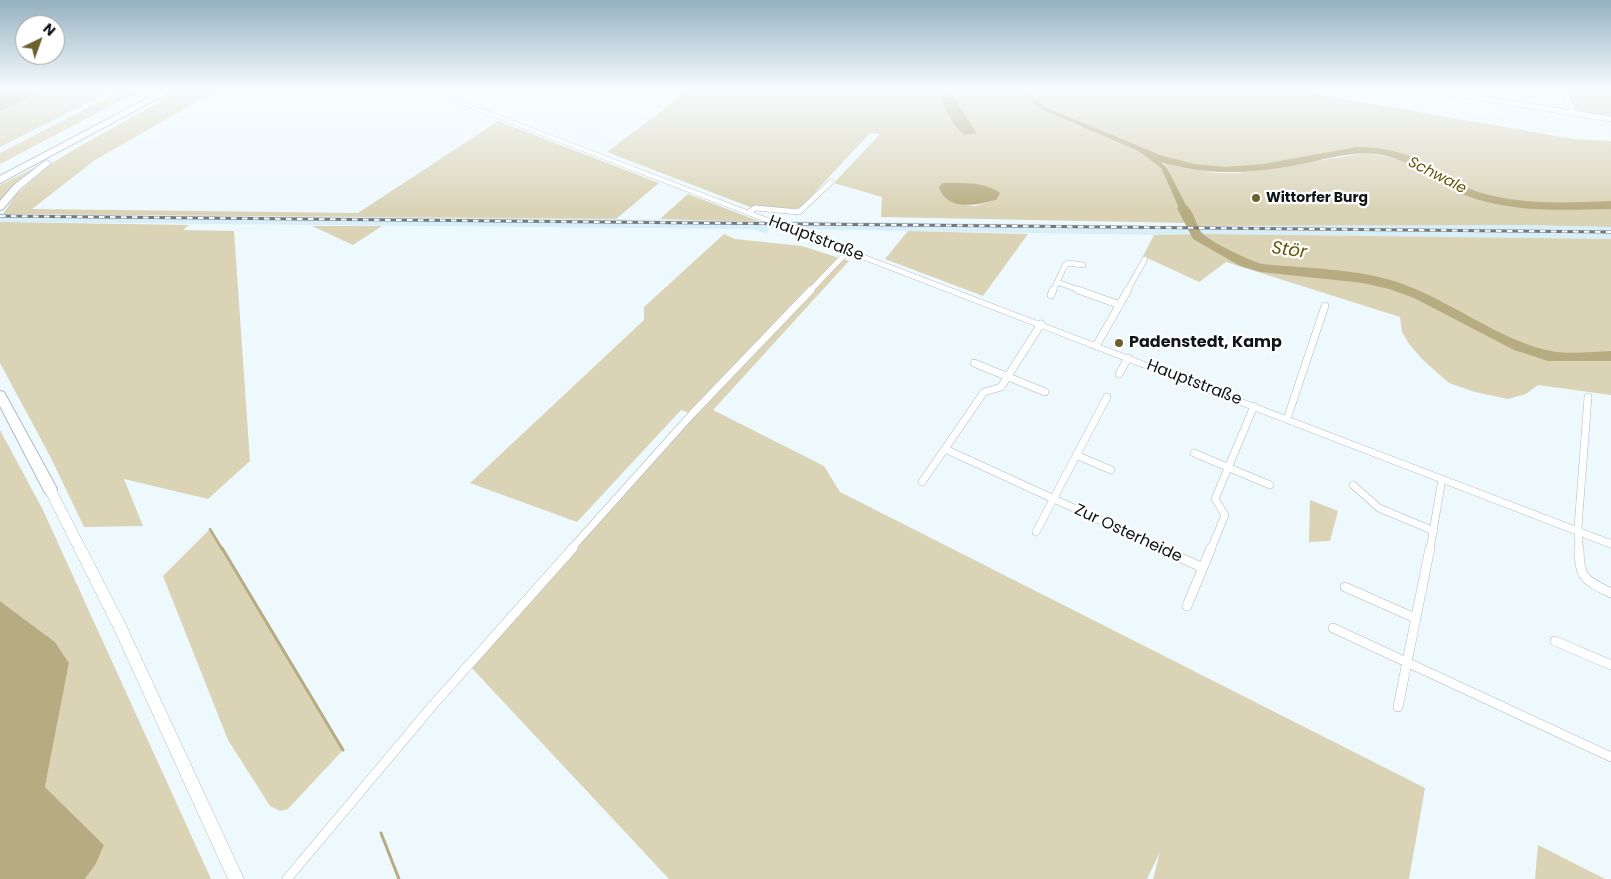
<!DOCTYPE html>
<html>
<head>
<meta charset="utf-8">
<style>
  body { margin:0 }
  #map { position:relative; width:1611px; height:879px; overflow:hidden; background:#eef9fe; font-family:Poppins,sans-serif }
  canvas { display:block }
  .north { position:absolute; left:15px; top:15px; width:50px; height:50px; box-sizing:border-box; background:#fff; border:1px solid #9fa1a2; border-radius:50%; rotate:42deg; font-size:14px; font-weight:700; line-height:20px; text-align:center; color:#101517 }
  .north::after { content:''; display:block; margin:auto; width:18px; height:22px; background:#6c602d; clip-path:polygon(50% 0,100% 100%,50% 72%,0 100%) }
</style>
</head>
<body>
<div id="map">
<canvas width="1611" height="879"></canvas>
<div class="north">N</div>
</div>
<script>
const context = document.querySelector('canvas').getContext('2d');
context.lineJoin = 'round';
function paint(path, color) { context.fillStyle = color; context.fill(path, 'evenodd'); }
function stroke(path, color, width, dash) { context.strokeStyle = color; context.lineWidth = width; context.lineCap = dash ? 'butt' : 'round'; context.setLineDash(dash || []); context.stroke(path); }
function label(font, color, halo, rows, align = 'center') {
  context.font = font + ' Poppins,sans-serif'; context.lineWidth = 4.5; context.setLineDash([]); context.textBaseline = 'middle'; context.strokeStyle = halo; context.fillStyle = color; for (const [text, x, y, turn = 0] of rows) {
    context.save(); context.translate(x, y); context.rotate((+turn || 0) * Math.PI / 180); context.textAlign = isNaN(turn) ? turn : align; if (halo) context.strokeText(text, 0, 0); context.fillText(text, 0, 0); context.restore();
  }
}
const built = new Path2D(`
  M0 214 616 219 1194 226 1528 225 1611 227V239L1209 234 1154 235 797 229H769L767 234 752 229 0 222Z`);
const green = new Path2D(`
  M41 88H117L0 147V111L36 93Z
  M126 88H145L0 164V153Z
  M185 88H221L95 160 32 209 358 213 498 121 659 183 616 219 3 214 16 195 51 164 73 150Z
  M692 88H1014L1041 109 1138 151 1161 168 1186 223 881 217 882 197 834 183 880 134 870 133 803 205 798 208 792 210 750 207 607 152ZM955 99 976 132V134L964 135 955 126ZM943 183H970L996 200 975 206 958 204Z
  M1020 88H1283L1573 139 1611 141V227L1528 225 1197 226 1167 168 1162 161 1215 173H1239L1361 154C1401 152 1435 179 1470 196L1472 194C1429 174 1406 149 1357 150L1235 169 1230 167 1195 166 1150 152 1043 106Z
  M1566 88H1611V117L1574 110Z
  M42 164 0 203V185Z
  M688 194 761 222 660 219Z
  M0 222 189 225 183 230 234 231 250 461 208 499 124 479 143 526 84 527 51 458 0 363Z
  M312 226H382L353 245Z
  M908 231 1028 234 983 296 885 259Z
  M724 234 735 239 802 246 849 261 713 410 824 466 840 492 1425 788 1409 879H1153L1160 852 1147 879H669L469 665 692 414 681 410 577 522 470 483 644 320V307Z
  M1209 234 1611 239V395L1538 385 1526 394 1508 399 1475 392 1449 383 1424 361 1409 344 1402 332 1400 317 1226 262 1199 282 1143 256 1154 235Z
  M0 430 43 510 211 879H85L96 864 104 845 45 787 69 663 55 642 0 601Z
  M1310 500 1338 511 1330 541 1309 542Z
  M210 529 343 750 288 809 280 811 270 806 228 740 163 576Z
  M1538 845 1605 879H1535Z`);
const water = new Path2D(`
  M0 88H41L36 93 0 111Z
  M1014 88H1020L1043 106 1172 160 1171 163 1161 162 1167 168 1197 226H1187L1161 168 1138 151 1041 109Z
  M946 96 955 99 976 132V134L964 135 955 126 941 100 942 97Z
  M943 183C961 183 985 181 1000 193L996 200C977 205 947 212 939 187Z
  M0 601 55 642 69 663 45 787 104 845 96 864 85 879H0Z`);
const streamFar2 = new Path2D(`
  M937 88 946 96`);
const streamFar1 = new Path2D(`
  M210 529 222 549`);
const stream = new Path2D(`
  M222 548 343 750
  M381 833 399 879`);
const river = new Path2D(`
  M1357 147C1379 147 1401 151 1420 161 1439 171 1457 185 1478 192 1520 205 1567 203 1611 201V209C1563 210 1510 213 1465 195 1434 183 1410 158 1376 154 1349 151 1323 160 1297 165 1241 175 1203 176 1148 158L1146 156 1152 153 1194 164 1226 167 1263 164Z
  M1183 204C1194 207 1195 225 1202 233 1209 241 1250 261 1262 264 1304 268 1358 269 1397 282 1448 299 1496 338 1546 350 1566 355 1591 352 1611 351V361H1548L1514 350 1414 298 1389 289 1363 283 1261 272 1240 266 1193 239 1177 208Z`);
const minorFar2 = new Path2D(`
  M1417 88 1611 119
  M1564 88 1573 113
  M748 213 755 208 799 212 831 182
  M1057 282 1082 291
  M810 291 848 251
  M1053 291 1064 267 1068 263 1083 265
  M1127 291 1145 259`);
const minorFar1 = new Path2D(`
  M1078 290 1120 305
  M1051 295 1053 290
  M1096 346 1128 290
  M974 363 1045 392
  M1119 374 1128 358
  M1287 419 1325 306
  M945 449 1163 549
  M1194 453 1270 485
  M1076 455 1111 470
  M922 482 984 392 1001 387 1041 324
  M1353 485 1379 508 1434 531
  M1036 532 1107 397
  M571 549 692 414 811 290
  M1211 549 1225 515 1215 499 1254 406
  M1430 549 1442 479
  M1579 549 1578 527 1588 397`);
const minor = new Path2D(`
  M1160 548 1203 568
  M1579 548C1579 579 1585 580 1611 593
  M1345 587 1415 618
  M1187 606 1211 548
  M1333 628 1611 757
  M1555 641 1611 665
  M1398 707 1430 548
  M287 879 433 705 573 548`);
const tertiary = new Path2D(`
  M426 88H434L464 102 1611 540V548L460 104Z`);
const trunk = new Path2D(`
  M50 484 54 486 125 623 244 879H228L115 631 44 489 46 486Z`);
const motorway = new Path2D(`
  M167 88H177L0 183V176Z
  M46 160 51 163 49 165 20 189 3 209 0 210V201L14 185Z
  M0 391 4 392 55 485 57 489 55 493 50 494 45 493 0 406Z`);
const rail = new Path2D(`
  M0 216 1611 232`);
const markers = [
  [1256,198,5,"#6c602d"],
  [1119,343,5,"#6c602d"]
];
const farPoinames = [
  ["Wittorfer Burg",1266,198]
];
const farWaternames = [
  ["Schwale",1437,176,27]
];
const streetNames = [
  ["Hauptstraße",816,239,21],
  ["Hauptstraße",1194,383,21],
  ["Zur Osterheide",1128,534,25]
];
const poiNames = [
  ["Padenstedt, Kamp",1129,343]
];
const waterNames = [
  ["Stör",1289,251,8]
];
paint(built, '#d8eef8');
paint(green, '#dad3b6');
paint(water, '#b7ac81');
stroke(streamFar2, '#b7ac81', 2);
stroke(streamFar1, '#b7ac81', 2.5);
stroke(stream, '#b7ac81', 3);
paint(river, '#b7ac81');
stroke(minorFar2, '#aebbc1', 6);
stroke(minorFar1, '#aebbc1', 8);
stroke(minor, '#aebbc1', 10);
stroke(tertiary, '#aebbc1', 1);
stroke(trunk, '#aebbc1', 1);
stroke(motorway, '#aebbc1', 2);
stroke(minorFar2, '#fff', 5);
stroke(minorFar1, '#fff', 7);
stroke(minor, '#fff', 9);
paint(tertiary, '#fff');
paint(trunk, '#fff');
paint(motorway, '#fff');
stroke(rail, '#737a7e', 3);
stroke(rail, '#fff', 2, [5.5]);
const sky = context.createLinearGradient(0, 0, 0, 211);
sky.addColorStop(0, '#94b1bf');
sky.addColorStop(0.42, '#f7fcff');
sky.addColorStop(1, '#f7fcff00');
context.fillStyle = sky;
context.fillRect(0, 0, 1611, 211);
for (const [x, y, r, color] of markers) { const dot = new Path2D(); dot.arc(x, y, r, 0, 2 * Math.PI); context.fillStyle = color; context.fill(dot); stroke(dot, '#fff', 2); }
label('bold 14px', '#101517', '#fff', farPoinames, 'left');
label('italic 15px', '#645406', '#fff', farWaternames);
label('16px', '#101517', '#fff', streetNames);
label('bold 16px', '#101517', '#fff', poiNames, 'left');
label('italic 18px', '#645406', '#fff', waterNames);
</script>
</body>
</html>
